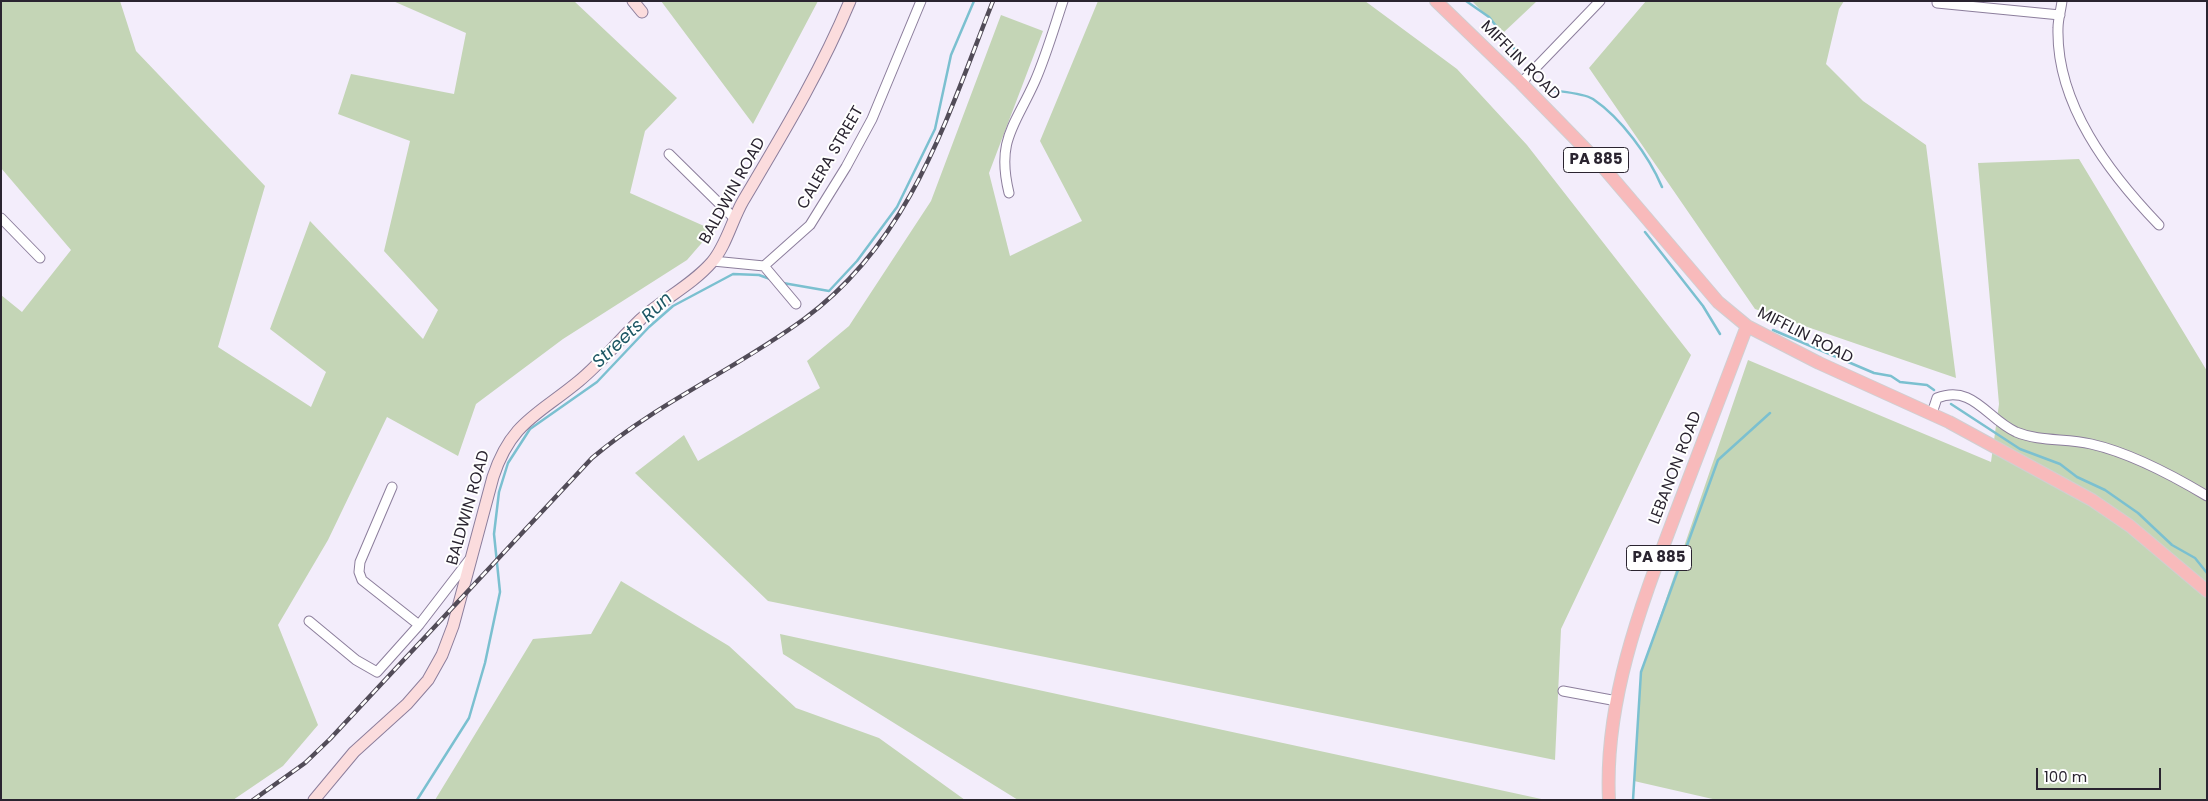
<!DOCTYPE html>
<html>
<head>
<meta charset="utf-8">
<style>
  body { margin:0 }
  #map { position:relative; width:2208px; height:801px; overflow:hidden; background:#f3edfb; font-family:Poppins,sans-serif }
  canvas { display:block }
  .frame { position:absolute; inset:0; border:2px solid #2a2430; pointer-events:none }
  .scale { position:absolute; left:2036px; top:768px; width:125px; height:22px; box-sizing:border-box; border:2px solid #2a2430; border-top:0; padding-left:6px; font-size:15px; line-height:18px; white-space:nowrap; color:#2a2430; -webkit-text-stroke:4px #fff; paint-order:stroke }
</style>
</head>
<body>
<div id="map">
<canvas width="2208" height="801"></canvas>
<div class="frame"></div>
<div class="scale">100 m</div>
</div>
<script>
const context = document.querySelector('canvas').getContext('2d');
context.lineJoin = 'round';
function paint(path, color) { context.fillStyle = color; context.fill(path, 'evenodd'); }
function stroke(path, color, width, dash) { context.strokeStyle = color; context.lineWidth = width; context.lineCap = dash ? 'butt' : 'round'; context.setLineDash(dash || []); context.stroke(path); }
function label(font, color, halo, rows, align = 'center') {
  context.font = font + ' Poppins,sans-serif'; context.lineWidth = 4; context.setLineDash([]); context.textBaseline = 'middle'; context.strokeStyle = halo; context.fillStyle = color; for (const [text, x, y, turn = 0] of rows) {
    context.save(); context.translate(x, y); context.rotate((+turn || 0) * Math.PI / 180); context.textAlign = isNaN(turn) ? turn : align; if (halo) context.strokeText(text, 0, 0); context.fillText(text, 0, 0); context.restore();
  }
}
const green = new Path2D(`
  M1 1H120L136 51 265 186 218 347 311 407 326 372 270 329 310 221 423 339 438 310 384 251 410 141 338 114 351 74 454 94 466 33 393 1H574L677 98 645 131 630 193 713 230 687 260 563 339 476 404 458 456 387 417 328 540 278 625 318 725 283 766 233 800H1V295L22 312 71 250 1 168Z
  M661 1H818L753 124Z
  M1098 1H1365L1457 69 1527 145 1691 355 1561 629 1555 760 768 601 635 473 684 435 698 461 820 388 807 361 849 326 931 201 1001 15 1043 31 989 173 1010 256 1082 221 1040 141Z
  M1472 1H1537L1503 33Z
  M1646 1H1844L1839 9 1826 64 1863 101 1926 145 1956 378 1755 309 1589 68Z
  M2079 159 2207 371V800H1717L1634 781 1641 672 1748 360 1991 462 1999 404 1978 163Z
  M621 581 729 646 796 708 879 738 965 800H435L533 639 591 634Z
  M780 634 1546 800H1018L783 654Z`);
const stream = new Path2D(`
  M1466 1 1489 17 1520 56
  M1551 90C1563 92 1583 93 1593 99 1621 118 1649 156 1662 187
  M1645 232 1703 306 1720 334
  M783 283 829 291 857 261 897 207 935 129 951 55 974 1
  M1773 330 1874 373 1891 376 1900 382 1927 385 1934 390
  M1951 404 2020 449 2060 464 2077 477 2105 490 2138 513 2172 545 2195 558 2207 573
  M417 800 469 718 485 663 500 592 494 534 499 492 508 463 530 429 597 382 649 327 673 306 733 274 759 275 770 279
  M1633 800 1641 672 1718 460 1770 413`);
const street = new Path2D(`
  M2062 1C2061 10 2058 19 2058 28 2056 104 2109 173 2159 225
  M1937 3 2060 15
  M1521 83 1600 1
  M669 154 734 218
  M1009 193C996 140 1015 126 1035 81 1046 56 1054 28 1063 1
  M1 218 40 258
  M713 261 764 266 810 225 846 167 872 119 921 1
  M764 266 796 304
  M1932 413 1937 398C1973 384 1987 419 2016 432 2040 442 2066 438 2091 444 2131 453 2172 475 2207 496
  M392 487 360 562 359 572 362 580 419 625
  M309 621 356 660 377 672 419 625 469 560
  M1563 691 1617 701`);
const secondary = new Path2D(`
  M633 1 642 12
  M314 800 354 752 407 704 428 680 442 655 453 626 493 477C511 422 538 415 579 381 602 362 620 339 641 319 663 299 692 285 712 262 726 246 732 220 743 201 782 135 820 73 850 1`);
const primary = new Path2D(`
  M1436 1 1521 83 1603 167 1718 302 1747 326 1819 363 1949 422 2092 500 2130 526 2207 591
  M1609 800C1604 698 1643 600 1678 507 1701 447 1724 386 1747 326`);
const rail = new Path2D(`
  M253 800 305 763 330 739 592 458C657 403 736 369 804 319 911 240 946 120 993 1`);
const shields = [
  [1596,160,65],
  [1659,558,65]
];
const shieldNames = [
  ["PA 885",1596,160],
  ["PA 885",1659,558]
];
const streetNames = [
  ["MIFFLIN ROAD",1520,61,45],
  ["CALERA STREET",831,158,-60],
  ["BALDWIN ROAD",733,191,-61],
  ["MIFFLIN ROAD",1805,336,27],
  ["LEBANON ROAD",1676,468,-69],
  ["BALDWIN ROAD",469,508,-74]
];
const waterNames = [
  ["Streets Run",633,331,-43]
];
paint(green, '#c4d5b6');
stroke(stream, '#7bc0d0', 2.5);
stroke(street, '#8c7e9c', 11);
stroke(secondary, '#8c7e9c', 13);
stroke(primary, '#d0cfd1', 14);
stroke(street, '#fff', 9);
stroke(secondary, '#fbdcdd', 11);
stroke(primary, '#f8babb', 12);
stroke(rail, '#524c58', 4.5);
stroke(rail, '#fff', 2.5, [8]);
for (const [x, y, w] of shields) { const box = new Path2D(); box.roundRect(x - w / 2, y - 12.5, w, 25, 4); context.fillStyle = '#fff'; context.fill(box); stroke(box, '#2a2430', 1); }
label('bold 15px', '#2a2430', null, shieldNames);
label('16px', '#2a2430', '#fff', streetNames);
label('italic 18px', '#1d5764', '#fff', waterNames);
</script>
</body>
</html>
